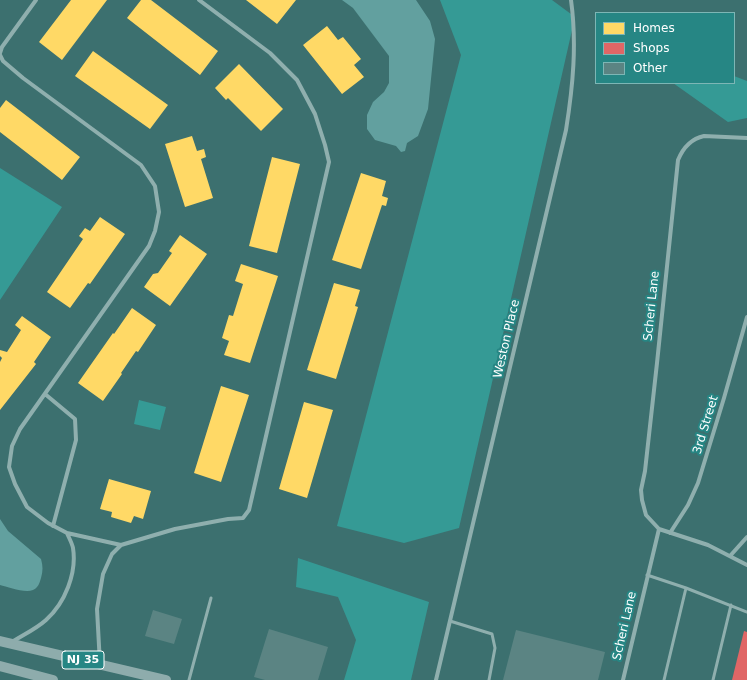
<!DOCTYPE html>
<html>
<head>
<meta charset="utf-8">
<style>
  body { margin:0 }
  #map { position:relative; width:747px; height:680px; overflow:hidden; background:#3c706f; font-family:"DejaVu Sans",sans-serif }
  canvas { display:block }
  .legend { position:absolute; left:595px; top:12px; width:140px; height:72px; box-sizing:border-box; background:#268684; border:1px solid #7db6b5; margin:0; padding:5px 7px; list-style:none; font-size:12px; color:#fff }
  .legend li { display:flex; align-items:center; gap:8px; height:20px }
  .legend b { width:20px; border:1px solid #7db6b5 }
</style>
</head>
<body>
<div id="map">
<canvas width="747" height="680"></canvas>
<ul class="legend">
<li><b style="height:11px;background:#ffd966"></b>Homes</li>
<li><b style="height:11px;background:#e06666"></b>Shops</li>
<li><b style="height:11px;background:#5b8483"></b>Other</li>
</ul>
</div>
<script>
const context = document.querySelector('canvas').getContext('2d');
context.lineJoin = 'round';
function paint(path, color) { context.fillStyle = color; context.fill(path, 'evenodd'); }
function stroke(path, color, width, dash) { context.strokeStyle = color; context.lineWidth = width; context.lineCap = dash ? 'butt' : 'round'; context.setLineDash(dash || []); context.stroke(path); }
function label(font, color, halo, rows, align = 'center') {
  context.font = font + ' "DejaVu Sans",sans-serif'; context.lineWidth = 4; context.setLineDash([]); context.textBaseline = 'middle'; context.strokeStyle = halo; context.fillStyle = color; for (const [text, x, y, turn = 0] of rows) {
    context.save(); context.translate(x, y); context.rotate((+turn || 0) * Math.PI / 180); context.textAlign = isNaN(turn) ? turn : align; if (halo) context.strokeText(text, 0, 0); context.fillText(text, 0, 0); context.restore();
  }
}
const green = new Path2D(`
  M440 0H552L575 17 459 528 404 543 337 526 461 55Z
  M734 76 747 81V118L728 122 673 83H734Z
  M0 168 62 207 0 300Z
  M139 400 166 407 160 430 134 424Z
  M298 558 429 602 411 680H344L356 640 338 597 296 587Z`);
const water = new Path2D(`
  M342 0H416L430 21 435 39 428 109 418 136 407 143 405 151 401 152 396 146 375 140 367 129V115L373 102 384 92 389 83V56L353 8Z
  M0 519 8 531 41 559C43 566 43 571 41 578 40 581 39 585 37 587 31 596 9 587 0 585Z`);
const homes = new Path2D(`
  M71 0H107L62 60 39 42Z
  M141 0H151L218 51 200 75 127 18Z
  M246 0H296L277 24Z
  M327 26 338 40 343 37 361 59 354 65 364 77 342 94 303 45Z
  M93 51 168 105 150 129 75 76Z
  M239 64 283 109 261 131 228 98 226 100 215 88Z
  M6 100 80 157 62 180 0 132V108Z
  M192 136 197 151 204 149 206 157 201 159 213 198 185 207 165 144Z
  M272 157 300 164 277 253 249 246Z
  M361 173 386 181 382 196 388 198 386 206 382 205 361 269 332 260Z
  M100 217 125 234 90 284 88 283 70 308 47 292 83 239 79 236 85 228 90 231Z
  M180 235 207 254 170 306 144 287 153 274 158 273 172 253 169 251Z
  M241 264 278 276 250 363 224 355 229 341 222 338 229 315 233 316 243 284 235 281Z
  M334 283 360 290 355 306 358 307 336 379 307 370Z
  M132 308 156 325 138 352 136 351 121 373 122 374 103 401 78 383 113 333 114 334Z
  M22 316 51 337 34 362 36 364 0 410V362L2 358 0 356V350L7 352 21 330 15 325Z
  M221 386 249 395 221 482 194 473Z
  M304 402 333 410 307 498 279 489Z
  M109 479 151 491 143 519 134 516 131 523 111 517 112 512 100 509Z`);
const shops = new Path2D(`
  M744 631 747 632V680H732Z`);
const building = new Path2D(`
  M153 610 182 619 174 644 145 636Z
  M269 629 328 647 318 680H265L254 677Z
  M516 630 605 652 598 680H503Z`);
const service = new Path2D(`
  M647 575 686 588 747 612
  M450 621 492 634 495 648 489 680
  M189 680 211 598
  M664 680 686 588
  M713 680 731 605`);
const minor = new Path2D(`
  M0 53 2 47 36 0
  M0 55 3 61 23 78 141 165 155 186 159 212 155 231 149 246 20 429 12 446 9 467 15 484 27 507 48 523 67 533 121 545
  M747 138 704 136C690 139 683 148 678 160L657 363 645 471 641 490 642 500 646 515 659 529 708 545 747 565
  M45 394 75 419 76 440 53 526
  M670 533 688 505 698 483 724 398 747 317
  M730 556 747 537
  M12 642C23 635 36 629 46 620 65 603 77 573 73 548 72 543 69 538 67 533
  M100 664 97 609 103 574 112 554 121 545 175 529 228 519 243 518 249 510 329 162 325 145 315 114 297 80 270 53 199 0
  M436 680 566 130C573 86 577 44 571 0
  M623 680 659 529`);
const primary = new Path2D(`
  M0 641 166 680
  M0 666 53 680`);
const shields = [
  [83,660,42]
];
const shieldNames = [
  ["NJ 35",83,660]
];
const streetNames = [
  ["Scheri Lane",652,306,-84],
  ["Weston Place",507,339,-77],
  ["3rd Street",706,425,-73],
  ["Scheri Lane",625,626,-77]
];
paint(green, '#359a95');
paint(water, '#62a09f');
paint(homes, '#ffd966');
paint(shops, '#e06666');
paint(building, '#5b8483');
stroke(service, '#8fafae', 3);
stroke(minor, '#8fafae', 4);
stroke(primary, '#8eacac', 10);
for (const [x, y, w] of shields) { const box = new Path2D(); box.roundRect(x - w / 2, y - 9, w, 18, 3); context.fillStyle = '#268684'; context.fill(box); stroke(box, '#fff', 1); }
label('bold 11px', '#fff', null, shieldNames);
label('12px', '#fff', '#268684', streetNames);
</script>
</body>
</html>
